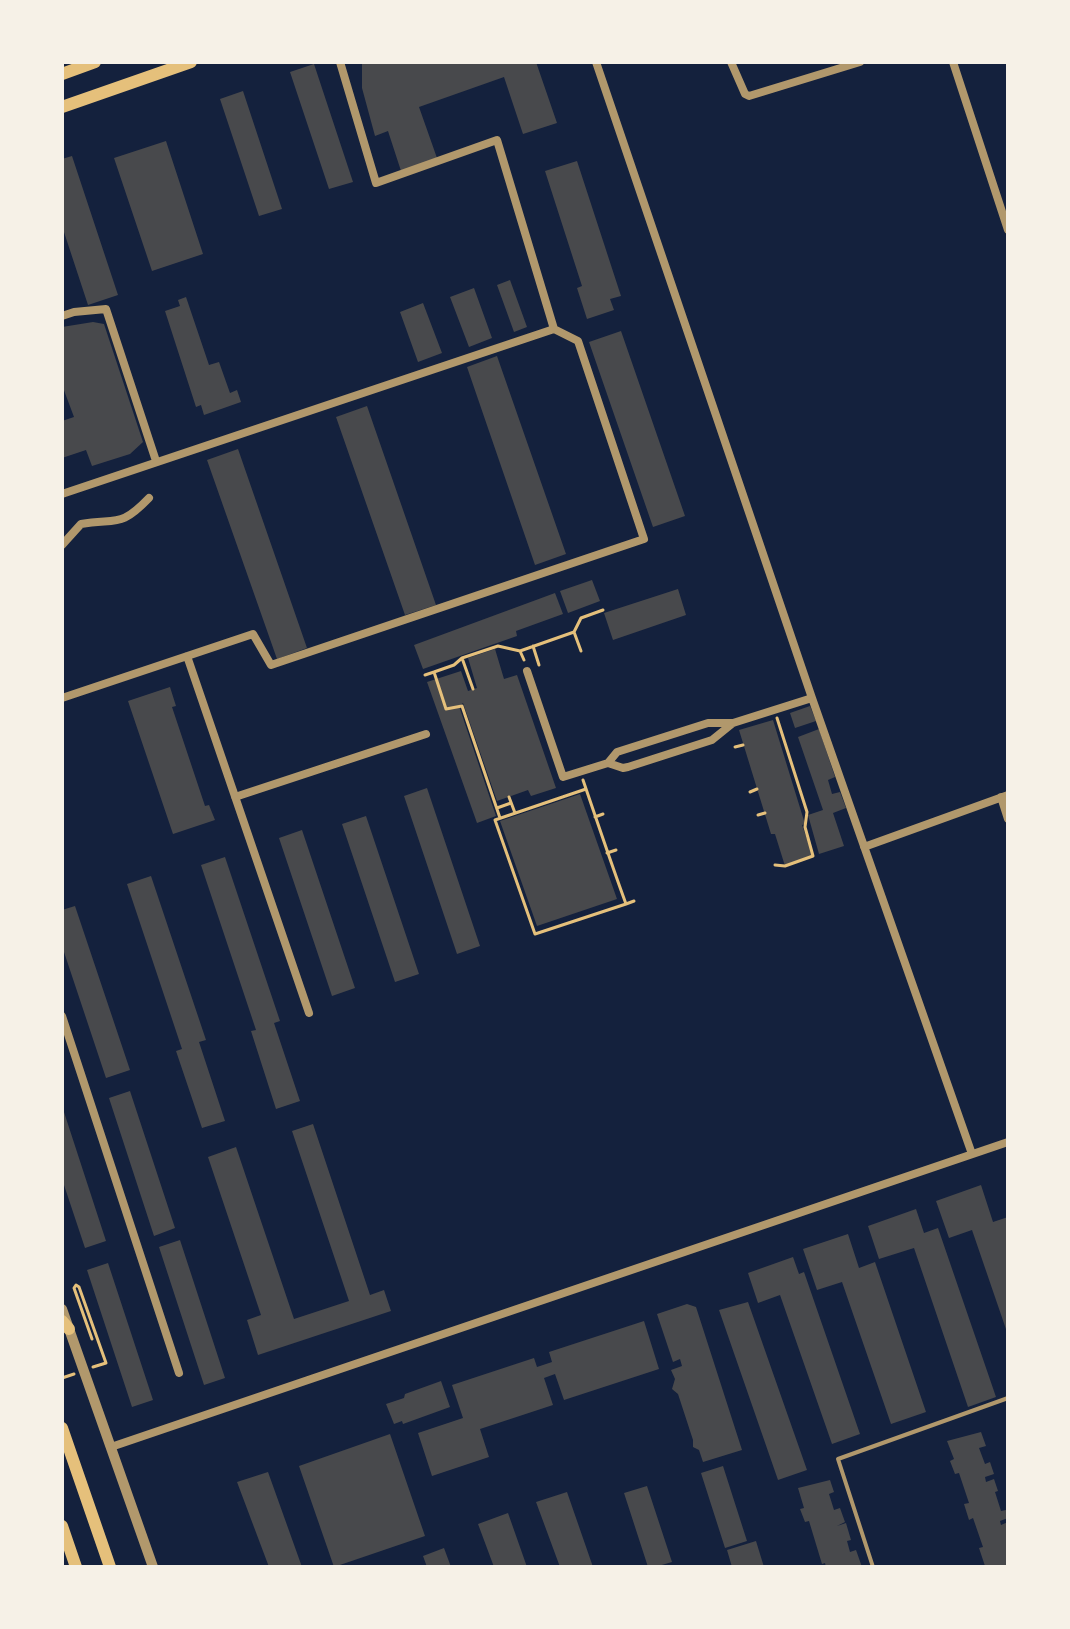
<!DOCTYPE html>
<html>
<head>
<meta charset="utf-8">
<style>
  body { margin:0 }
  #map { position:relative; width:1070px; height:1629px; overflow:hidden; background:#14213d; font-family:Georgia,serif }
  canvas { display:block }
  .frame { position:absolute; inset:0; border:64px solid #f6f1e7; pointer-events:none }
</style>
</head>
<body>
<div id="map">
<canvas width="1070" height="1629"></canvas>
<div class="frame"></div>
</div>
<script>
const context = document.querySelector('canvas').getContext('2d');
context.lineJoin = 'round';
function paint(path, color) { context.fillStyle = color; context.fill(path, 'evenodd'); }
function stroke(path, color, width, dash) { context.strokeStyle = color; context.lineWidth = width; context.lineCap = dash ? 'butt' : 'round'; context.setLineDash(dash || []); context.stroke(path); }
const building = new Path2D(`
  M362 62H536L557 123 523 134 504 77 419 107 437 158 401 171 388 131 375 136 362 88Z
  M314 64 353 182 329 189 290 72Z
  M243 91 282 209 259 216 220 99Z
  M166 141 203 254 152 271 114 158Z
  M72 156 118 295 88 305 62 226V159Z
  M577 161 621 296 610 299 614 310 587 319 577 288 582 286 545 171Z
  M510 280 527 327 514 332 497 285Z
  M474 288 492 338 469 347 450 297Z
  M186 297 209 365 219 362 230 393 237 390 241 402 204 415 201 405 196 407 165 311 180 306 178 300Z
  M423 303 442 353 418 362 400 312Z
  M93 322 104 324 143 442 130 454 92 466 86 450 62 458V421L74 417 62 385V327Z
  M621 331 685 516 653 527 589 342Z
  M497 356 566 554 535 565 467 367Z
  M367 406 436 605 405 615 336 417Z
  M238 449 307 648 277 659 207 460Z
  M592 580 600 601 568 613 560 591Z
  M678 589 686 615 613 640 604 613Z
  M555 593 563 614 516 631 517 636 423 669 414 645Z
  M495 649 504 679 517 675 556 788 531 796 528 790 497 801 463 703 459 706 496 816 477 823 427 682 461 671 468 691 477 688 468 658Z
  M170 687 176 706 172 707 205 806 209 805 215 820 173 834 128 701Z
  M810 706 816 721 795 728 790 713Z
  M773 720 805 824 802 825 813 856 785 866 775 834H771L739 730Z
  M819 729 835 777 828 780 832 794 840 792 846 808 833 813 844 846 819 854 808 815 823 810 798 737Z
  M427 788 480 946 457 954 404 796Z
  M580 794 617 899 537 926 500 821Z
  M366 816 419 974 395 982 342 824Z
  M302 830 355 988 332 996 279 838Z
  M225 857 280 1021 274 1023 300 1101 276 1109 251 1031 256 1030 201 865Z
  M151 876 206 1040 199 1042 225 1121 202 1128 176 1051 182 1049 127 884Z
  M75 906 130 1070 106 1078 62 946V910Z
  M130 1091 175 1228 154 1236 109 1098Z
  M63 1109 106 1241 85 1248 62 1179Z
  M313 1124 370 1295 384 1290 391 1311 258 1355 247 1320 261 1315 208 1157 236 1147 294 1319 349 1301 292 1131Z
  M981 1185 993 1222 1008 1217V1335L972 1230 949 1238 936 1201Z
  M916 1209 924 1233 938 1228 996 1397 968 1407 914 1248 879 1259 868 1226Z
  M848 1234 859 1268 875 1262 926 1412 891 1424 842 1282 817 1290 803 1249Z
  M180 1240 225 1378 204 1385 159 1247Z
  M793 1257 799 1274 804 1272 860 1434 832 1444 780 1295 758 1303 748 1273Z
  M108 1263 153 1400 132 1407 87 1270Z
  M748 1302 807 1470 778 1480 719 1310Z
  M687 1304 696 1307 742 1450 703 1462 699 1450 693 1447V1440L678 1394 672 1389 675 1379 671 1370 682 1366 680 1359 673 1362 657 1314Z
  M644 1321 659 1369 564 1400 555 1374 544 1378 553 1405 480 1429 489 1457 432 1476 418 1433 463 1418 452 1385 534 1358 537 1367 552 1362 549 1352Z
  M441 1381 450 1407 403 1424 402 1421 394 1424 386 1404 404 1398 405 1394Z
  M981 1432 986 1446 979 1448 985 1464 990 1462 994 1474 985 1477 986 1482 994 1479 998 1491 995 1492 1001 1511 1006 1510 1008 1516V1518L1000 1521 1001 1525 1008 1522V1567L985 1566 979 1548 983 1547 973 1518 969 1520 964 1504 969 1503 959 1473 955 1474 950 1461 954 1459 947 1441Z
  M390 1434 425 1536 334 1567 299 1466Z
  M723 1466 747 1541 725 1548 701 1473Z
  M268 1472 302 1567H269L237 1482Z
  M830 1480 834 1492 829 1494 834 1510 840 1508 845 1522 837 1526 846 1523 851 1540 847 1541 850 1552 856 1550 862 1567H826L825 1563 822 1564 809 1521 805 1522 800 1509 804 1508 798 1488Z
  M647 1486 672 1562 655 1567H648L624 1493Z
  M567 1492 593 1567H560L536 1502Z
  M508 1513 527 1567H494L478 1524Z
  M756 1541 764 1567H732L727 1550Z
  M444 1548 451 1567H427L423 1556Z`);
const path = new Path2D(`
  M574 632 581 651
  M533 646 539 665
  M520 651 574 632 581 618 603 610
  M462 658 454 665 434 672 446 709 462 706 500 818
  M425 675 434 672
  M473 689 462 658 498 646 520 651 524 660
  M735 747 743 745
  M583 780C597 821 611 863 626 904L535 934 495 820 586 789
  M750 792 757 789
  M509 797 515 813
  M497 808 511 803
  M758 815 765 813
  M595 817 603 814
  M607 853 616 850
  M775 865 785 866 813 856 805 827 807 812 777 718
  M626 904 634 901
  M92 1339 74 1288 76 1285 79 1287 106 1363 93 1367
  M62 1378 74 1374`);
const service = new Path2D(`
  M873 1567 838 1459 1008 1398`);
const minor = new Path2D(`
  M340 62 376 183 497 140 554 329
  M596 62 812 698 972 1154
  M731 62 745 94 749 96 860 62
  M953 62 1008 230
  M62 316 74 312 106 309 156 461
  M62 494 554 329 578 341 644 539 271 665 253 634 62 698
  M62 545 81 524C118 518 120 528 149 498
  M187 656 309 1013
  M527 671 563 777 608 763 623 768 628 767 712 740 733 723 812 698
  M608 763 617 752 708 723H733
  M235 797 426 734
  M1001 797 1008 819
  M864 847 1008 795
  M62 1016 179 1373
  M111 1447 1008 1142`);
const tertiary = new Path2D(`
  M62 1309 153 1567`);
const primary = new Path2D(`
  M62 74 95 62
  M62 107 191 62`);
const trunk = new Path2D(`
  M62 1321 69 1329
  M62 1428 110 1567
  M62 1526 76 1567`);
paint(building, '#48494c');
stroke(path, '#e5c07b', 3);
stroke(service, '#b1986c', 4);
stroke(minor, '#b1986c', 8);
stroke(tertiary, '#b1986c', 10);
stroke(primary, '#e5c07b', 12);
stroke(trunk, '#e5c07b', 12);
</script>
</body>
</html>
